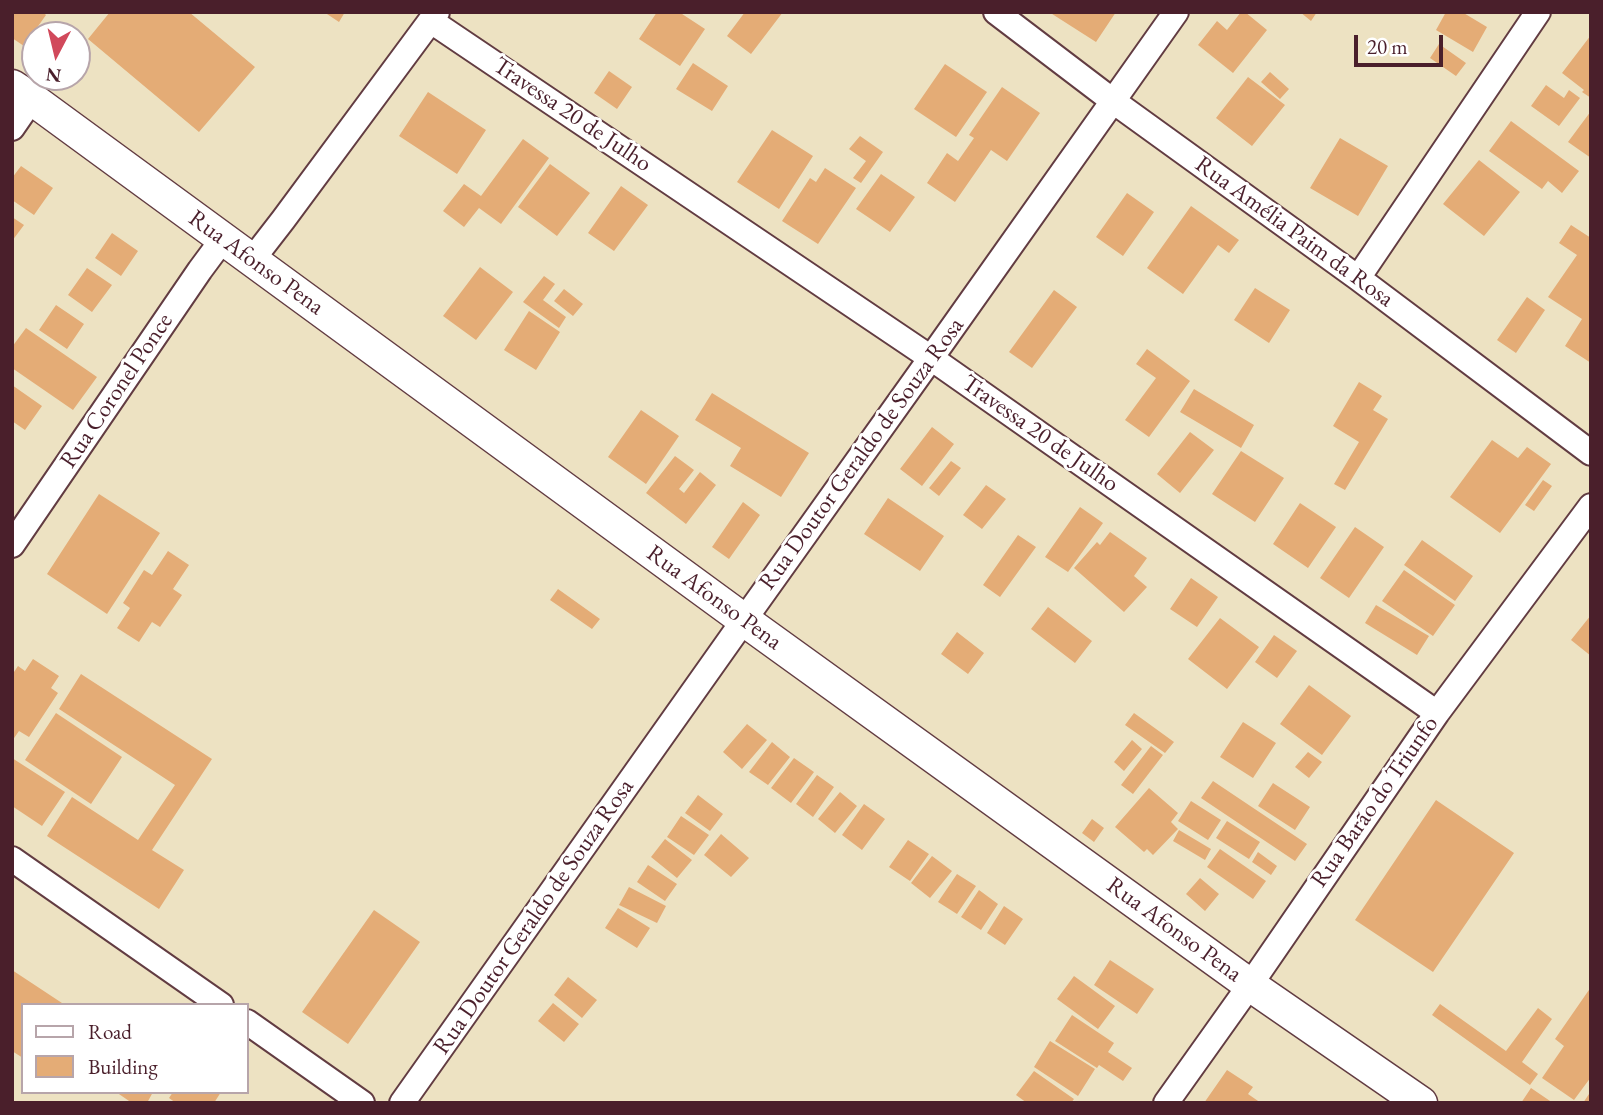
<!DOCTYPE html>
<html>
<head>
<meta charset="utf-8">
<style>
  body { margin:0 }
  #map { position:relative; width:1603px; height:1115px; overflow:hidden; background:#ede2c2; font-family:"EB Garamond",serif }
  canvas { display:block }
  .frame { position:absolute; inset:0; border:14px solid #4a1f2b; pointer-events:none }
  .legend { position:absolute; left:21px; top:1003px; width:228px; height:91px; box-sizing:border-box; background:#fff; border:2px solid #b7a5aa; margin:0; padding:9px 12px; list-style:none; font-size:21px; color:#4a1f2b }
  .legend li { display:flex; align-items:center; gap:14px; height:35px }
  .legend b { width:35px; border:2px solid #b7a5aa }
  .north { position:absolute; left:21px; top:21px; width:70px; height:70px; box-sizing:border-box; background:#fff; border:2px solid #b7a5aa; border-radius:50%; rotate:187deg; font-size:19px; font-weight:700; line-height:28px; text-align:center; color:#4a1f2b }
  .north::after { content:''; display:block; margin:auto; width:24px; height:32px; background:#d1495b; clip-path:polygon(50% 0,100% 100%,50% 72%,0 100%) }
  .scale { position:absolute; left:1354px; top:35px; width:89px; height:32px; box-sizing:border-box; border:4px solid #4a1f2b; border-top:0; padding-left:9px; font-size:21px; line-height:24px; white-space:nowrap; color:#4a1f2b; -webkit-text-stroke:5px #fff; paint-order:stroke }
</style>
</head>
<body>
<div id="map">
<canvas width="1603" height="1115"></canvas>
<div class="frame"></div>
<ul class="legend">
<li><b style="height:9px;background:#fff"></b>Road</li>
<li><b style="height:19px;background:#e4ac76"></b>Building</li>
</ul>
<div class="north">N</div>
<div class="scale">20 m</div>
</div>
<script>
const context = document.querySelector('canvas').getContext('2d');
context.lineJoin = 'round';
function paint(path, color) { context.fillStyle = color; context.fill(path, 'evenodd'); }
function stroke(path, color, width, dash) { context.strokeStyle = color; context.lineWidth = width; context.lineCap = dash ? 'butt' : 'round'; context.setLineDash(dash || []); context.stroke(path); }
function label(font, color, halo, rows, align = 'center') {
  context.font = font + ' "EB Garamond",serif'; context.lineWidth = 6; context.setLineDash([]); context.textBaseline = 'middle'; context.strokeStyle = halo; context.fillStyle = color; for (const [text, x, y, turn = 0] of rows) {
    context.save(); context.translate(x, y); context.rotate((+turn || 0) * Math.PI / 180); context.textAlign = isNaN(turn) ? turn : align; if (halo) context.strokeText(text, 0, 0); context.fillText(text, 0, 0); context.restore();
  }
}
const building = new Path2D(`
  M12 12H43L46 15 24 46 12 38Z
  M110 12H189L255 67 199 132 88 39Z
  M324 12H345L339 22Z
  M657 12H679L705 29 680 66 639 39Z
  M745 12H783L751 54 727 36Z
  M1049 12H1116L1096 42Z
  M1241 12H1245L1267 30 1233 73 1198 45 1217 21 1227 30Z
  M1300 12H1317L1311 21Z
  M1446 12H1462L1487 27 1473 52 1436 30Z
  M1591 35V98L1582 92 1584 90 1562 73Z
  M1439 44 1466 63 1456 76 1430 58Z
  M693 63 728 86 712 111 676 89Z
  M945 64 987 92 956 137 914 109Z
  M609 71 632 87 617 109 594 93Z
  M1270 72 1289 89 1280 99 1261 82Z
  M1248 77 1285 105 1252 146 1216 118Z
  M1546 85 1564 98 1569 90 1580 98 1559 126 1531 106Z
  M1002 87 1040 113 1007 161 991 150 955 202 927 183 947 153 958 161 974 138 969 135Z
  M428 92 486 130 457 174 399 136Z
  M1591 111V158L1568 142Z
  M1511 121 1579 171 1562 193 1548 181 1542 189 1489 151Z
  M772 130 813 156 779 209 737 182Z
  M860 136 883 152 861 183 853 178 866 161 849 149Z
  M1340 138 1388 166 1358 216 1310 188Z
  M523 139 549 158 501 224 479 208 464 227 443 211 464 184 481 196Z
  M1479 160 1520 192 1484 236 1443 204Z
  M550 164 590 193 557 236 518 207Z
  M21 166 53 188 34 215 12 200V178Z
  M825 168 856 188 818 244 782 221 810 178 816 182Z
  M881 174 915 197 890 232 856 209Z
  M621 186 648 205 614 251 588 233Z
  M1127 193 1154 212 1123 256 1096 237Z
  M1191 206 1239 240 1229 253 1218 245 1183 294 1147 268Z
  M12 217 24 225 12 241Z
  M1571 225 1591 238V363L1565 346 1582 319 1548 297 1577 255 1559 243Z
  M112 233 138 251 121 276 95 258Z
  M480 267 513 292 476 340 443 316Z
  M87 268 112 285 92 312 68 295Z
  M544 276 555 284 543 300 566 317 559 328 523 302Z
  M1255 288 1290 310 1269 343 1234 320Z
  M564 289 583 304 573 316 554 301Z
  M1054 290 1077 307 1032 368 1009 352Z
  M1527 297 1545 310 1516 353 1497 340Z
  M56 305 84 324 67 349 39 330Z
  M529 311 560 332 536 370 504 350Z
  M26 328 97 377 73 410 12 368V347Z
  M1147 349 1190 381 1149 437 1125 420 1156 378 1136 364Z
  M1359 382 1382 396 1373 410 1388 419 1345 490 1334 484 1359 442 1333 426Z
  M12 385 42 406 25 430 12 421Z
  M1194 389 1254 425 1241 448 1180 412Z
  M712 393 809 453 781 497 730 466 741 448 695 420Z
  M641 410 679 436 646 484 608 457Z
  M932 427 954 444 922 486 900 469Z
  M1190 432 1214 450 1180 493 1157 474Z
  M1492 440 1518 458 1527 447 1551 464 1500 533 1450 497Z
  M1241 451 1284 478 1255 522 1212 494Z
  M675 456 694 470 679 489 684 493 700 472 716 485 686 524 646 493Z
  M951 461 961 468 939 496 929 488Z
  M1543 480 1552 486 1534 511 1525 505Z
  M986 485 1006 499 982 529 963 515Z
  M99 494 160 533 107 614 47 574Z
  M888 498 944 536 920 571 864 534Z
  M743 502 760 515 729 559 712 547Z
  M1300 503 1336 527 1308 568 1273 544Z
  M1080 507 1103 523 1068 572 1045 557Z
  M1355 527 1384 547 1349 598 1320 578Z
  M1110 532 1147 558 1134 576 1147 587 1124 612 1074 568 1097 542 1100 545Z
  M1018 535 1036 547 1000 597 983 585Z
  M1422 540 1473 576 1455 601 1404 565Z
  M168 551 189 565 173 589 182 595 160 627 152 622 139 642 117 628 130 608 123 603 144 570 152 575Z
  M1404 570 1455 605 1433 636 1382 601Z
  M1191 578 1218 597 1197 627 1170 609Z
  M558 589 600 619 592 629 550 600Z
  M1376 605 1429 636 1417 655 1365 623Z
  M1048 607 1092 641 1075 663 1031 629Z
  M1591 615V656L1571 640Z
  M1220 618 1259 647 1227 689 1188 659Z
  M957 632 984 653 968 674 941 654Z
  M1274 635 1297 651 1277 678 1255 662Z
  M33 659 59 676 51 688 58 693 29 737 19 731 12 741V675L18 666 25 671Z
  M81 674 212 759 152 850 184 870 159 909 47 836 72 797 138 840 175 785 59 709Z
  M1309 685 1351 716 1322 755 1280 724Z
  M56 713 122 757 91 804 25 760Z
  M1134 713 1174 742 1165 753 1125 725Z
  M1243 722 1276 743 1253 778 1220 757Z
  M747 724 767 740 742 769 723 752Z
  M1132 740 1142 749 1124 771 1114 762Z
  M772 742 790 757 768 785 749 772Z
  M1151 746 1163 755 1133 794 1121 785Z
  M1308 752 1322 762 1309 778 1295 767Z
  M12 758 65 792 42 826 12 806Z
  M794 758 814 772 791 803 771 788Z
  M817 775 834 787 813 817 796 804Z
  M1213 781 1307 844 1295 861 1201 798Z
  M1273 783 1310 807 1295 830 1258 806Z
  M1149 788 1178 813 1171 822 1178 829 1153 855 1147 849 1144 852 1115 827Z
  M840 792 857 806 835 833 818 819Z
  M698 795 723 814 710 831 685 813Z
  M1436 800 1514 853 1433 972 1355 920Z
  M1191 801 1221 820 1208 840 1178 821Z
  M864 804 885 819 862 850 842 835Z
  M681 816 709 835 694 855 667 837Z
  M1092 819 1104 828 1094 842 1082 833Z
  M1227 821 1260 842 1249 859 1216 838Z
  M1179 830 1211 849 1205 860 1173 841Z
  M721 834 749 858 731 877 704 855Z
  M665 839 692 860 677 878 651 857Z
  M908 840 929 854 910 881 889 867Z
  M1220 849 1266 881 1253 899 1207 867Z
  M1258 852 1277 866 1271 875 1252 862Z
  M932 856 952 871 930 898 911 883Z
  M648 865 677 884 665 901 637 882Z
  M957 874 976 886 957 914 938 902Z
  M1200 878 1219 894 1205 911 1186 894Z
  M629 887 666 906 657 923 619 905Z
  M979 890 998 904 981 930 961 917Z
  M1004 906 1023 919 1005 945 987 933Z
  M618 908 650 928 637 948 605 928Z
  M374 910 420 942 348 1044 302 1012Z
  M1110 960 1154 989 1137 1014 1094 985Z
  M12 970 65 1005H23V1058L12 1051Z
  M1074 976 1115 1006 1098 1029 1057 999Z
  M568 977 597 1000 582 1018 554 995Z
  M1591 987V1077L1574 1100 1542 1078 1564 1046 1555 1039Z
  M553 1003 579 1024 564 1042 538 1021Z
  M1440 1004 1506 1051 1538 1008 1552 1019 1522 1062 1538 1074 1530 1085 1432 1015Z
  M1072 1015 1114 1043 1108 1052 1132 1068 1123 1081 1099 1065 1097 1068 1055 1041Z
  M1050 1041 1095 1069 1078 1096 1034 1067Z
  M1227 1070 1253 1087 1248 1094 1261 1103H1204Z
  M1034 1071 1074 1099 1071 1103H1027L1016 1095Z
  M1531 1088 1553 1103H1521Z
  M1591 1091V1103H1583Z
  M116 1092H153L147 1103H132Z
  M173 1092H221L214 1103H176L169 1098Z`);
const minor = new Path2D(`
  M996 12 1113 101 1358 278 1591 453
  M431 21 931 358 1437 713
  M12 128 32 99
  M252 260 283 220 437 12
  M1358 278 1538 12
  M12 545 200 270 223 239
  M12 859 221 1005
  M247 1022 362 1103
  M402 1103 744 620 931 358 1176 12
  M1166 1103 1250 985 1437 713 1591 506`);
const tertiary = new Path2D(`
  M12 86 32 99 744 620 1250 985 1421 1103`);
const streetNames = [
  ["Travessa 20 de Julho",572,115,34],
  ["Rua Amélia Paim da Rosa",1294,232,36],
  ["Rua Afonso Pena",256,263,36],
  ["Rua Coronel Ponce",117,391,-56],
  ["Travessa 20 de Julho",1040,434,35],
  ["Rua Doutor Geraldo de Souza Rosa",862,454,-54],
  ["Rua Afonso Pena",714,598,36],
  ["Rua Barão do Triunfo",1375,802,-55],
  ["Rua Doutor Geraldo de Souza Rosa",534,917,-55],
  ["Rua Afonso Pena",1174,930,36]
];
paint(building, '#e4ac76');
stroke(minor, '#623c42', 28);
stroke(tertiary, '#623c42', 35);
stroke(minor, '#fff', 24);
stroke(tertiary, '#fff', 32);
label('24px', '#4a1f2b', '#fff', streetNames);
</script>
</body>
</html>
